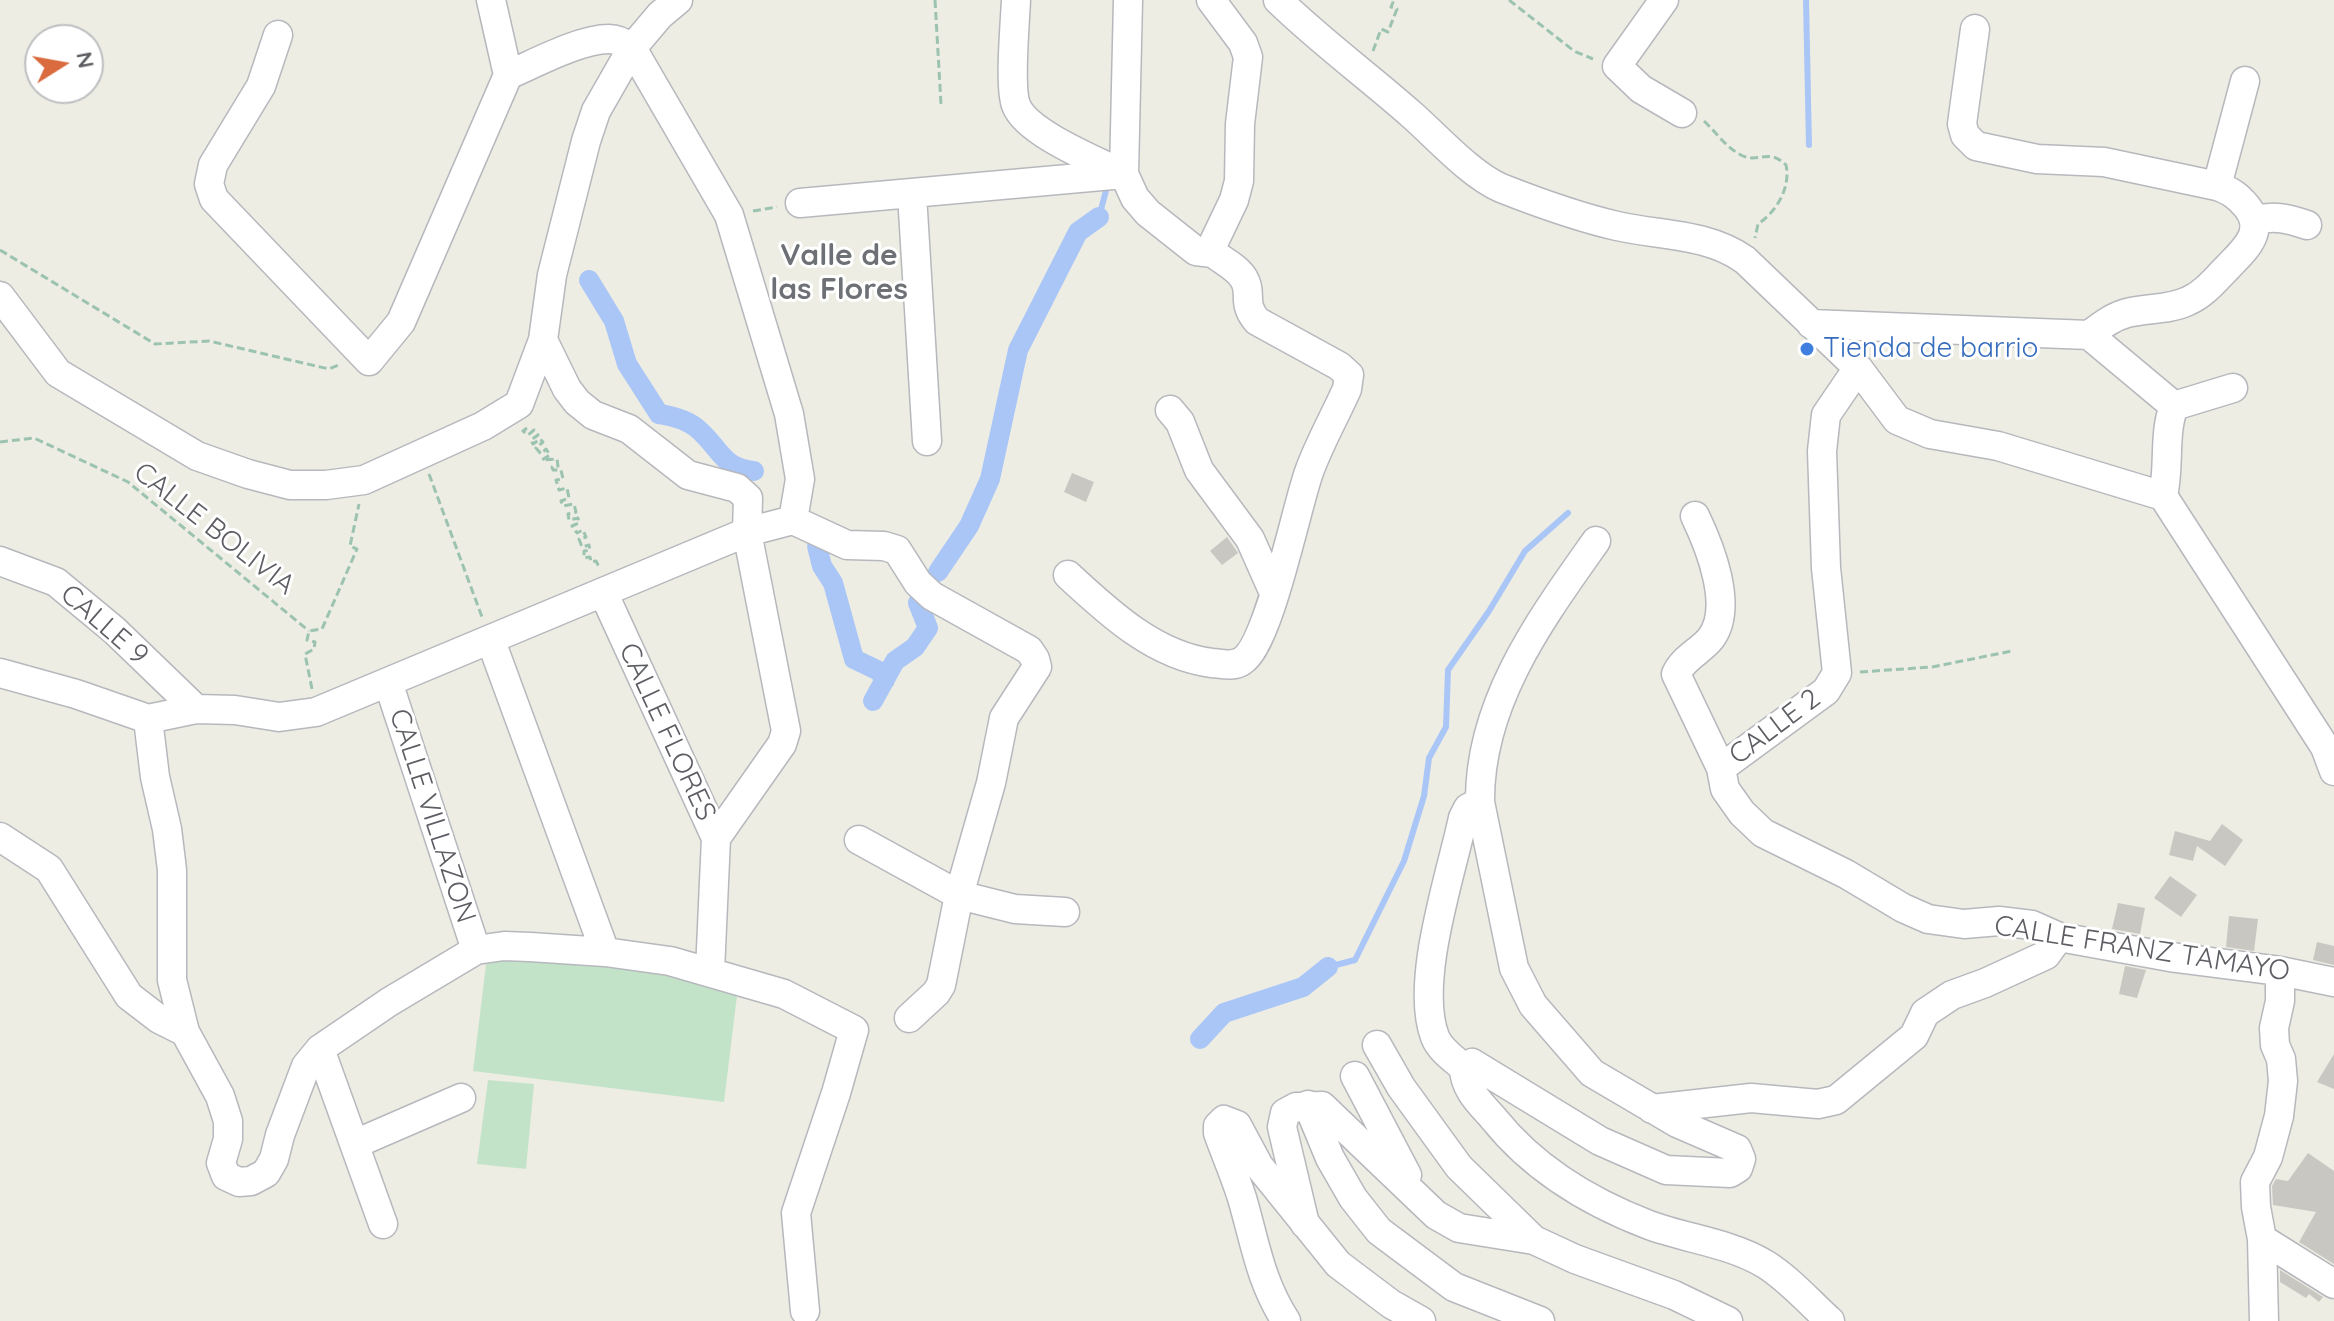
<!DOCTYPE html>
<html>
<head>
<meta charset="utf-8">
<style>
  body { margin:0 }
  #map { position:relative; width:2334px; height:1321px; overflow:hidden; background:#edede4; font-family:Quicksand,sans-serif }
  canvas { display:block }
  .north { position:absolute; left:24px; top:24px; width:80px; height:80px; box-sizing:border-box; background:#fff; border:2px solid #bebfc1; border-radius:50%; rotate:79deg; font-size:22px; font-weight:700; line-height:32px; text-align:center; color:#5c5e63 }
  .north::after { content:''; display:block; margin:auto; width:28px; height:36px; background:#d96b3e; clip-path:polygon(50% 0,100% 100%,50% 72%,0 100%) }
</style>
</head>
<body>
<div id="map">
<canvas width="2334" height="1321"></canvas>
<div class="north">N</div>
</div>
<script>
const context = document.querySelector('canvas').getContext('2d');
context.lineJoin = 'round';
function paint(path, color) { context.fillStyle = color; context.fill(path, 'evenodd'); }
function stroke(path, color, width, dash) { context.strokeStyle = color; context.lineWidth = width; context.lineCap = dash ? 'butt' : 'round'; context.setLineDash(dash || []); context.stroke(path); }
function label(font, color, halo, rows, align = 'center') {
  context.font = font + ' Quicksand,sans-serif'; context.lineWidth = 6; context.setLineDash([]); context.textBaseline = 'middle'; context.strokeStyle = halo; context.fillStyle = color; for (const [text, x, y, turn = 0] of rows) {
    context.save(); context.translate(x, y); context.rotate((+turn || 0) * Math.PI / 180); context.textAlign = isNaN(turn) ? turn : align; if (halo) context.strokeText(text, 0, 0); context.fillText(text, 0, 0); context.restore();
  }
}
const green = new Path2D(`
  M488 949 739 979 724 1102 473 1071Z
  M488 1080 534 1084 526 1169 477 1164Z`);
const stream = new Path2D(`
  M1806 0 1809 145
  M1099 217 1108 183
  M1328 967 1355 960 1404 861 1424 796 1429 758 1446 727 1448 670 1489 611 1525 551 1568 513`);
const canal = new Path2D(`
  M589 280 614 321 627 364 659 414C673 416 690 421 700 431 720 449 724 469 754 471
  M817 546 822 566 833 583 854 659 879 671 885 680
  M938 572 969 526 990 479 1018 350 1078 232 1099 217
  M873 701 895 661 915 647 928 628 918 603 921 598
  M1200 1039 1224 1013 1303 987 1328 967`);
const building = new Path2D(`
  M1072 473 1094 482 1086 502 1064 492Z
  M1227 537 1238 553 1222 565 1210 551Z
  M2222 824 2243 840 2225 866 2197 846 2193 861 2169 855 2175 831 2210 841Z
  M2170 876 2197 895 2181 917 2154 898Z
  M2118 903 2145 908 2140 934 2112 929Z
  M2229 916 2258 919 2254 951 2226 947Z
  M2317 942 2334 946V965L2313 960Z
  M2125 966 2146 970 2137 998 2119 994Z
  M2334 1054V1089L2317 1082Z
  M2308 1153 2334 1171V1264L2299 1242 2316 1212 2273 1205 2272 1186 2276 1179 2288 1181Z
  M2280 1270 2323 1297 2319 1302 2309 1294 2306 1298 2280 1282Z`);
const path = new Path2D(`
  M935 0 941 104
  M1509 0 1574 51 1593 59
  M1373 51 1381 29 1388 32 1397 9 1391 7 1394 0
  M1704 121C1717 133 1726 148 1743 156 1759 163 1769 148 1786 165 1791 188 1776 212 1758 224L1755 238
  M753 211 777 207
  M0 250 155 344 209 341 329 369 341 364
  M527 428 523 431 528 435 534 430 538 435 531 440 533 444 540 439 543 442 536 448 541 454 546 449 550 455 542 460 557 459 558 466 552 467 553 470H561L563 479 556 480 559 490 567 488 569 498 561 501 563 506 574 504 576 512 568 514 569 520 578 518 579 523 572 526 577 533 583 530 586 537 579 539 582 547 589 545 590 550 584 551V558L590 557 591 562 596 561 599 567
  M0 442 34 438 128 482 309 631
  M429 474 482 617
  M1860 672 1932 667 2012 651
  M312 689 305 654 314 649 315 642 307 640 309 631 322 629 357 549 350 546 359 504`);
const minor = new Path2D(`
  M1016 0C1015 23 1009 87 1016 105 1026 133 1097 161 1123 174
  M1128 0 1124 174 1135 198 1148 213 1196 251 1213 253
  M1278 0C1320 41 1368 76 1412 115 1438 138 1471 175 1501 188 1539 203 1578 217 1617 226 1661 236 1707 233 1745 260L1858 368 1897 420 1930 434 1998 446 2163 496 2325 747 2334 771
  M1664 0 1617 66 1641 89 1682 113
  M278 35 261 86 213 165 209 184 214 199 369 361 401 322 508 75 491 0
  M508 75C536 63 580 39 609 39 618 39 625 43 632 48L729 215 789 414 800 479 793 520
  M2217 186 2245 81
  M912 194 927 441
  M800 203 1124 174
  M2256 220C2275 215 2289 219 2307 225
  M0 296 58 373 197 456 248 474 290 485H326L364 480 483 426 519 404 543 340 552 275 586 141 596 111 632 48 660 15 678 0
  M1811 324 2089 335C2101 326 2112 317 2127 313 2147 308 2169 310 2188 301 2204 294 2214 281 2226 269 2243 251 2267 232 2247 207 2238 196 2231 191 2217 186L2104 162 2037 159 1976 146 1965 135 1962 124 1975 29
  M2089 335 2174 406
  M543 340 567 389 577 402 593 415 629 429 688 475 737 488 748 498 747 532 786 731 782 744 716 838
  M1170 410 1180 422 1199 470 1250 539 1274 593
  M2163 496C2170 466 2163 434 2174 406L2233 388
  M1695 516C1710 547 1734 607 1711 638 1701 651 1683 658 1676 674L1721 768 1725 789 1742 813 1763 833 1846 874 1903 908 1928 919 1964 924 1999 921 2032 925 2059 937 2170 957 2280 971 2334 982
  M0 561 56 582 114 630 196 709
  M1068 575C1109 613 1155 656 1212 663 1223 664 1233 667 1242 661 1269 645 1296 508 1309 472 1319 444 1335 416 1347 389L1349 375 1339 366 1257 321C1241 302 1253 294 1244 279 1238 268 1223 261 1213 253V244L1234 200 1239 181 1240 124 1248 57 1243 43 1211 0
  M603 592 716 838 710 971
  M491 641 605 952
  M0 673 76 694 148 719 196 709 235 710 279 717 316 712 747 532 793 520 847 545 884 546 897 550 918 583 932 596 1029 650 1035 659 1037 667 1004 718 991 783 959 895 941 985 936 993 909 1018
  M388 682 476 950
  M148 719 155 777 167 829 172 870V980L185 1032 220 1096 228 1121V1139L221 1163 226 1176 239 1182 251 1181 266 1173 274 1159 280 1135 306 1066 320 1049 389 1002 476 950 504 946 530 947 605 952 670 961 784 994 854 1030 836 1093 796 1213 805 1311
  M1721 768 1826 691 1837 673 1826 568 1822 451 1826 415 1858 368
  M0 837 49 869 129 996 159 1019 185 1032
  M859 840 959 895 1015 909 1065 912
  M1377 1045 1401 1087 1459 1167 1534 1240
  M320 1049 383 1224
  M1464 1068 1472 1063 1600 1141 1666 1170 1730 1173 1738 1168 1741 1159 1737 1149 1677 1123 1592 1073 1533 1005 1514 968 1480 802C1479 702 1541 619 1596 541
  M1464 1068C1464 1089 1481 1104 1494 1119 1534 1169 1589 1202 1649 1225 1687 1239 1730 1243 1765 1264 1789 1279 1809 1302 1830 1321
  M1464 1068C1454 1059 1440 1050 1435 1037 1414 982 1451 875 1463 818L1468 808 1480 802
  M1355 1076 1407 1175
  M1308 1105 1330 1158 1353 1198 1379 1231 1454 1287 1540 1321
  M1652 1109 1751 1098 1818 1104 1836 1100 1914 1036 1925 1013 1952 995 1985 983 2046 955 2059 937
  M355 1144 461 1098
  M1305 1224 1282 1127 1285 1113 1296 1107 1322 1106 1436 1215 1459 1228 1534 1240 1575 1259 1674 1295 1728 1321
  M2262 1239 2334 1284
  M1286 1321C1260 1281 1255 1242 1242 1198 1235 1176 1226 1155 1218 1133V1126L1224 1120 1237 1125 1259 1166 1338 1264 1391 1304 1421 1321
  M2264 1321 2262 1239 2256 1207 2255 1182 2268 1157 2279 1116 2283 1081 2281 1059 2275 1045 2274 1028 2280 1001V971`);
const markers = [
  [1807,349,8,"#3f7fe0"]
];
const shopNames = [
  ["Tienda de barrio",1823,349]
];
const streetNames = [
  ["CALLE BOLIVIA",214,529,38],
  ["CALLE 9",104,625,41],
  ["CALLE 2",1775,727,-37],
  ["CALLE FLORES",667,732,65],
  ["CALLE VILLAZON",432,816,72],
  ["CALLE FRANZ TAMAYO",2142,949,9]
];
const neighbourhoodNames = [
  ["Valle de",839,256],
  ["las Flores",839,290]
];
paint(green, '#c3e3c9');
stroke(stream, '#aac6f7', 6);
stroke(canal, '#aac6f7', 20);
paint(building, '#c9c7c1');
stroke(minor, '#b6b8bd', 31);
stroke(path, '#9cc3b0', 3, [8, 4]);
stroke(minor, '#fff', 28);
for (const [x, y, r, color] of markers) { const dot = new Path2D(); dot.arc(x, y, r, 0, 2 * Math.PI); context.fillStyle = color; context.fill(dot); stroke(dot, '#fff', 3); }
label('28px', '#366cbe', '#fff', shopNames, 'left');
label('28px', '#5c5e63', '#fff', streetNames);
label('bold 30px', '#6d7075', '#fff', neighbourhoodNames);
</script>
</body>
</html>
